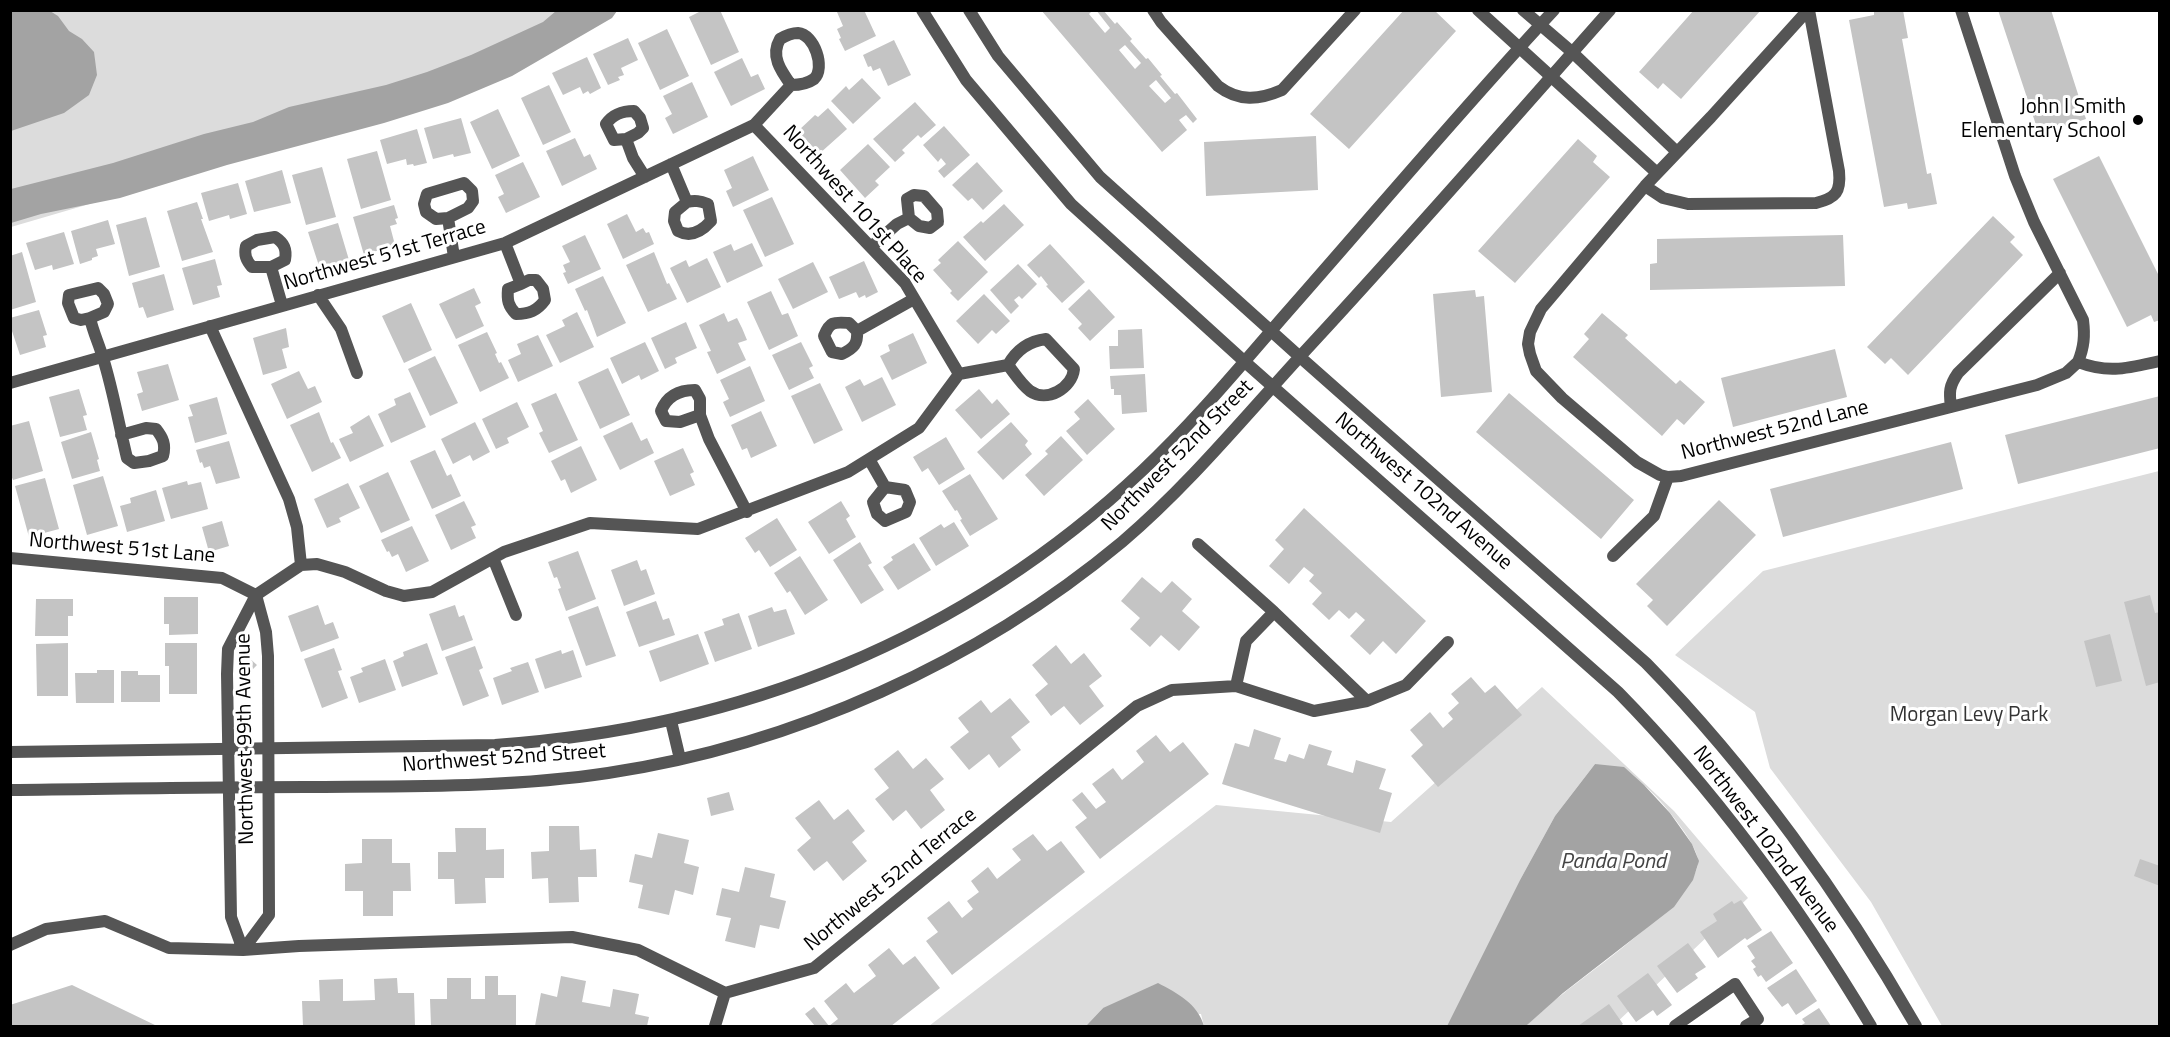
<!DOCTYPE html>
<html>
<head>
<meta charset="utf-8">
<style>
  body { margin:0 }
  #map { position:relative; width:2170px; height:1037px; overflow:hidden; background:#fff; font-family:"Titillium Web",sans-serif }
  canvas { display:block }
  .frame { position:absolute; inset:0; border:12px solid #000; pointer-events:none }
</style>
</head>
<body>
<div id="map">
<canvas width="2170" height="1037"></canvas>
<div class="frame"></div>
</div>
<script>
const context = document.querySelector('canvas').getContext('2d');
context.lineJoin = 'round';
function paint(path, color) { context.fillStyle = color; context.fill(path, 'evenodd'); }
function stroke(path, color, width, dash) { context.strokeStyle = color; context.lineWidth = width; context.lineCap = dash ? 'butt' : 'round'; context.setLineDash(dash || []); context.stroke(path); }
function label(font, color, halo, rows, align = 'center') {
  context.font = font + ' "Titillium Web",sans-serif'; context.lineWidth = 6; context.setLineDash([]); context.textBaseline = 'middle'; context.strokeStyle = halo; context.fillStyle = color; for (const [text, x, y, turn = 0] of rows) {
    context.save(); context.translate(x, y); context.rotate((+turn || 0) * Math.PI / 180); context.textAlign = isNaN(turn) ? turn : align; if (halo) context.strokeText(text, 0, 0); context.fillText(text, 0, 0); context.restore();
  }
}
const green = new Path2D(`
  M10 11H605L151 186 11 227Z
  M2159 471V1026H1942L1871 902 1770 768 1755 712 1675 655 1763 571Z
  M1542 687 1674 811 1748 898 1613 1026H1526C1538 1015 1550 1003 1564 993 1591 971 1701 895 1698 860 1697 843 1659 797 1645 786 1633 777 1609 770 1595 764L1555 816 1520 880 1447 1026H1204L1201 1014 1103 1008 1086 1026H929L1216 805 1391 822Z`);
const water = new Path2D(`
  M10 11H50L58 16 69 31 82 39 94 52 97 75 89 95 64 113 11 131Z
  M556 11H617L612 18 512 76 448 103 384 123 227 165 120 198 41 214 11 223V189L113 163 204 134 253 122 289 107 386 85 427 72 471 55 543 22Z
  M1595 764 1624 767 1644 785 1670 813 1692 844 1699 861 1693 880 1674 907 1563 993 1526 1026H1447L1520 880 1555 816Z
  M1158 983C1177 993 1198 1004 1204 1026H1086L1103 1008Z`);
const building = new Path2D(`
  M703 10H720L739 52 711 65 689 17Z
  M840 10H864L876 36 845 51 839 39 841 38 837 29 843 26 837 12Z
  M1041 10H1093L1089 14 1105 33 1110 28 1096 10H1103L1115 24 1117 22 1132 39 1130 41 1146 59 1148 58 1162 75 1160 76 1175 94 1177 93 1197 119 1193 123 1186 115 1179 120 1187 130 1162 152ZM1125 45 1141 63 1135 69 1119 50ZM1156 80 1171 98 1165 103 1149 86Z
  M1404 10H1434L1456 31 1349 149 1310 114Z
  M1694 10H1761L1681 99 1663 83 1658 89 1639 72Z
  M1874 10H1903L1908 38 1902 39 1927 174 1931 173 1937 204 1908 209 1907 203 1884 207 1849 20 1874 15Z
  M1998 10H2051L2086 119 2039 134Z
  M667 29 689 76 660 90 638 43Z
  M628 38 638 60 621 68 624 75 618 77 620 80 608 85 593 54Z
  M894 40 911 75 888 86 880 68 873 71 871 66 868 67 863 55Z
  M587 57 601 88 590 94 588 91 583 94 580 87 563 95 552 73Z
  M742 58 751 77 758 74 765 89 731 106 714 72Z
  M862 78 881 98 853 124 831 101 846 86 849 90Z
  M692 82 708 117 673 134 665 118 672 114 663 96Z
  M549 85 571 132 543 145 521 98Z
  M915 102 936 125 921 138 918 135 902 150 905 153 895 162 873 139Z
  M828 108 847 129 819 154 798 131 815 115 818 117Z
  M498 109 520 156 492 169 470 122Z
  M461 118 471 153 454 157 453 154 433 159 424 128Z
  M944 126 970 155 944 178 938 171 946 164 941 158 938 162 923 145Z
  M417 129 427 163 414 166 413 164 407 165 406 159 387 164 380 140Z
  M1316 136 1318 190 1206 196 1204 142Z
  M575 138 584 157 590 154 597 169 562 186 546 151Z
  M1578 139 1597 156 1593 162 1610 177 1515 283 1478 251Z
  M868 144 890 167 875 181 879 185 865 198 840 170Z
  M377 151 391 200 361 209 347 159Z
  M753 156 769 190 733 207 726 191 732 188 724 170Z
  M2099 156 2160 278V320L2154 322 2151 315 2127 327 2053 179Z
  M523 162 540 197 506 213 498 197 504 194 495 175Z
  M977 162 1003 191 983 210 972 198 968 201 952 185Z
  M322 167 336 217 306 225 292 175Z
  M282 170 291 203 254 212 245 181Z
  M238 183 247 214 230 219 229 215 209 221 201 193Z
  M772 197 794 244 765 257 743 210Z
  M197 202 203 219H201L213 252 182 261 167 211Z
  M1004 204 1024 225 985 261 963 237 981 221 983 223Z
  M394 205 398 218 395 219 397 224 390 226 395 245 364 255 353 217Z
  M627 214 636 232 643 228 646 233 649 232 654 244 623 259 607 224Z
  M1993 216 2015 237 2010 242 2023 255 1908 375 1891 358 1885 364 1867 347Z
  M146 217 160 267 129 276 116 225Z
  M108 220 115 244 96 249 98 256 92 258V260L80 264 71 231Z
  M338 223 349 260 320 269 308 232Z
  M64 232 74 264 53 270 52 265 35 270 26 243Z
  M585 235 601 269 568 284 563 273 566 272 563 265 570 262 562 246Z
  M1843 235 1845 286 1650 290V264L1657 263V239Z
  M958 241 988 272 958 301 950 293 952 291 933 270 941 263 938 260Z
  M752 243 763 266 727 283 713 252 731 244 734 251Z
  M1050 244 1085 282 1062 303 1046 286 1048 285 1041 276 1039 278 1027 265Z
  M22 252 36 302 10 310V256Z
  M654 252 667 284 669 283 677 299 648 312 626 265Z
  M707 258 721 287 687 303 670 268 686 260 689 267Z
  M215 259 222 285 217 286 220 297 193 305 182 268Z
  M864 261 878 292 866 298 865 295 859 298 856 292 839 299 829 277Z
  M813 262 828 292 793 309 778 279Z
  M1018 264 1037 284 1022 299 1019 296 1014 300 1019 306 1011 314 990 290Z
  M164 274 174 310 147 318 143 307 139 308 132 283Z
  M603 276 626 323 597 337 587 310 585 311 575 289Z
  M474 288 481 303 475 306 484 326 456 339 439 304Z
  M1089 289 1115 317 1090 341 1078 328 1082 324 1068 309Z
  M1475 290 1476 297 1484 296 1492 392 1441 397 1433 294Z
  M771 291 782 315 788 313 798 336 769 350 747 302Z
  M984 294 1010 321 996 334 992 330 978 344 956 321Z
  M411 303 432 350 404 363 382 316Z
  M39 310 47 335 43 336 46 347 20 355 10 325V318Z
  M577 312 594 347 560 363 546 335 565 326 562 320Z
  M724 313 728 322 737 318 742 328 747 340 738 343 746 360 717 374 707 352 711 351 699 325Z
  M1602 313 1628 335 1625 338 1676 384 1680 380 1705 402 1684 425 1677 419 1662 436 1573 357 1589 339 1584 334Z
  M686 322 697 348 675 358 677 363 665 369 651 338Z
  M286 328 289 347 282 349 287 368 263 375 253 338Z
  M1142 329 1144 368 1110 369 1109 346H1118V330Z
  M487 332 497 353 495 354 499 363 501 362 509 378 480 392 458 345Z
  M913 333 927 363 892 380 880 356 890 351 888 345Z
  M538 335 553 366 518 382 508 360 521 354 517 344Z
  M645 342 659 371 641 380 639 375 622 384 610 358Z
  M801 342 813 366 809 368 814 378 789 390 772 355Z
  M1835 349 1847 397 1733 427 1721 378Z
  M435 356 458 403 430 416 408 369Z
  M168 364 179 400 142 411 137 394 143 392 137 372Z
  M750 366 765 401 730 417 723 402 729 399 720 380Z
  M608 368 630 415 600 429 578 382Z
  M299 371 308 389 315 386 322 402 287 419 271 384Z
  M1145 374 1147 412 1122 414 1121 395H1114V389H1111L1110 376Z
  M882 377 896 405 862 422 845 387 860 379 864 386Z
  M820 383 843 430 814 444 791 396Z
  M79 389 87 415 83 416 87 430 60 437 49 397Z
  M979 389 992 404 997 399 1010 414 981 439 955 410Z
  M410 392 426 427 391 443 378 414 396 405 394 399Z
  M556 393 578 440 549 453 539 433 543 431 531 404Z
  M1509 393 1634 500 1601 539 1476 432Z
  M2160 396V448L2018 484 2005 435Z
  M217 397 227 434 195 443 188 417 193 416 189 405Z
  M1088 399 1115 429 1087 455 1066 431 1080 419 1074 412Z
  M517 402 529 427 507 438 509 443 496 449 482 419Z
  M761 411 777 446 751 458 747 448 742 450 731 425Z
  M319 412 331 443 333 442 341 458 312 472 290 425Z
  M369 415 384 446 350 462 339 439 353 433 350 427Z
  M29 421 43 471 13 480 10 473V426Z
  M475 422 490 452 473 461 470 455 453 464 441 439Z
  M632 422 641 441 647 438 654 453 620 470 603 436Z
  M1011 422 1028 441 1025 445 1032 454 1003 480 977 452Z
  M91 432 99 459 97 460 100 471 72 479 61 442Z
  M1061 436 1083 460 1044 496 1025 475 1048 454 1045 451Z
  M946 437 965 469 939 485 928 468 922 472 913 457Z
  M229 441 240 478 216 484 210 466 204 468 202 462 200 463 196 450Z
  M1951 442 1963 489 1783 537 1770 489Z
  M581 446 597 480 571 493 565 479 561 481 551 461Z
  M683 448 694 472 690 474 695 485 670 496 654 461Z
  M435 450 447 476 451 474 461 496 432 509 410 461Z
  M388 472 410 520 381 533 359 486Z
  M970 474 998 519 970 536 960 520 962 519 957 510 955 511 942 491Z
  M103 476 118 526 87 535 73 485Z
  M45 478 59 529 29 537 15 486Z
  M187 481 188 485 201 482 208 509 171 519 162 488Z
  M348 483 360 508 339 518 341 522 327 528 314 499Z
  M156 490 165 521 127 532 120 506 131 503 130 498Z
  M1719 500 1756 535 1667 626 1647 606 1653 600 1636 584Z
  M464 501 476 525 471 527 476 538 451 550 435 515Z
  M841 501 850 516 846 519 856 537 829 554 808 522Z
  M1304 508 1426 621 1396 654 1383 641 1370 655 1350 636 1365 620 1356 612 1349 619 1339 610 1329 620 1312 604 1322 593 1309 581 1314 575 1304 567 1289 584 1269 566 1284 549 1275 540Z
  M777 518 797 550 770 567 759 550 755 553 745 538Z
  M222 521 229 546 209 552 202 527Z
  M954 522 969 546 936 566 919 538 941 524 944 528Z
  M412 526 429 561 406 572 398 554 392 557 389 551 387 552 381 540Z
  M860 542 872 563 868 565 884 590 861 604 833 560Z
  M914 543 931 570 898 590 883 567 893 560 891 557Z
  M578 551 596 599 566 611 558 589 561 588 557 577 554 578 548 562Z
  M800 556 828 600 805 615 790 591 787 593 774 573Z
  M637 560 641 571 646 569 655 594 624 606 611 570Z
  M1142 577 1161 593 1172 581 1192 599 1182 611 1200 627 1179 651 1161 635 1150 647 1130 629 1140 618 1121 601Z
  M2150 595 2155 613 2160 612V682L2146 686 2124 602Z
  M164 597H198V634L169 635V624H164Z
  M36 599H73V616H68V636H35Z
  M656 601 663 620 669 618 675 635 639 647 626 612Z
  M318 605 325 625 333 622 339 638 301 652 288 616Z
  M455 605 459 617 464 615 473 640 442 651 429 614Z
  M598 606 616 656 586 666 568 617Z
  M772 607 774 612 786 609 795 634 758 647 748 616Z
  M739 613 752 649 715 662 704 632 724 625 722 619Z
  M698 634 709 664 660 682 649 651Z
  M2110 634 2122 681 2096 687 2084 641Z
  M68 643V696H37L36 644Z
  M165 643H197V694H169V666H165Z
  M427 643 438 674 402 687 393 661 404 656 403 652Z
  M1056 645 1071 664 1084 653 1102 676 1089 686 1104 706 1080 725 1064 706 1051 716 1035 695 1048 684 1032 665Z
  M475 646 483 668 479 670 489 696 463 706 445 657Z
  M334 648 342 670 338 671 348 698 322 708 304 659Z
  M561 650 562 654 573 650 582 677 545 689 535 659Z
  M247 656 257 665 248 674 238 665Z
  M385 659 396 690 359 703 350 677 363 672 361 668Z
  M528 662 539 692 502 705 493 678 512 671 510 668Z
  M97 670H114V703H76L75 673H97Z
  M121 671H138V675H160V702H121Z
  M1471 677 1485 693 1495 685 1522 715 1438 787 1411 756 1423 745 1410 730 1430 712 1443 728 1453 719 1448 713 1459 703 1451 694Z
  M1010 698 1030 722 1011 737 1021 750 999 768 989 754 969 770 950 747 969 732 958 718 981 700 991 713Z
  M1254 729 1281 738 1274 759 1286 762 1289 754 1304 759 1309 744 1332 751 1327 765 1353 773 1356 760 1386 769 1379 789 1392 793 1380 833 1222 784 1235 743 1249 747Z
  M1156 735 1170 752 1183 742 1209 774 1100 859 1075 827 1087 818 1072 800 1082 792 1096 809 1106 802 1092 784 1113 768 1122 780 1144 762 1136 751Z
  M898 750 913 769 926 758 944 779 930 790 945 810 921 829 906 810 893 821 875 799 889 788 874 769Z
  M729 792 734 810 711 816 707 798Z
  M819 800 834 820 848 809 865 831 852 842 867 861 843 881 827 861 814 871 797 850 811 838 795 818Z
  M549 826H579L580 850 596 849 597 877H578L579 902 549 903 548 878 532 879 531 852 549 851Z
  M455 828H486V850L504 849V878H485L486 903 455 904 454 879H438V852H456Z
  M658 833 689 840 684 863 699 867 693 895 675 890 669 915 638 908 643 885 629 882 635 854 652 858Z
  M1033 834 1047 851 1061 841 1085 872 952 975 926 941 938 932 927 918 949 901 962 918 973 909 967 901 979 892 971 881 988 867 997 879 1021 860 1012 849Z
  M362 839H392V863H410L411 891H393V916H363V891H345V864L362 863Z
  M2140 859 2160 866V886L2134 876Z
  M745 867 775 874 770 897 786 901 779 929 760 925 755 948 725 941 731 918 716 915 722 888 739 892Z
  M1741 900 1762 930 1747 940 1745 938 1718 958 1700 932 1717 921 1713 914 1732 901 1734 904Z
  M1771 931 1793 963 1766 982 1761 975 1758 977 1753 969 1756 967 1751 961 1755 958 1747 946Z
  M1688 943 1706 967 1695 974 1698 978 1677 993 1657 966Z
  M889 948 903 965 915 956 940 988 891 1026H815L805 1014 814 1007 829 1026 838 1019 824 1001 846 983 854 993 876 976 868 965Z
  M1796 969 1817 1001 1796 1015 1788 1003 1782 1007 1767 988Z
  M1648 973 1672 1005 1657 1016 1653 1010 1636 1022 1617 996Z
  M485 976H498V995H516V1026H431L430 999H447V978H471V999H485Z
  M561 976 586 981 582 1002 610 1007 613 989 639 994 635 1014 649 1017 647 1026H535L541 993 557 997Z
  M397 978 398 993H414L415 1026H303L302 1001H320L319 980 343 979V1001L375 1000 374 979Z
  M72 985 157 1026H10V1005Z
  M1609 1004 1623 1024 1620 1026H1578Z
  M1819 1008 1831 1026H1800L1805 1023 1802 1019Z`);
const minor = new Path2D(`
  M1153 10 1161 22 1218 86C1239 102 1259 100 1282 90L1355 10
  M1478 10 1657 173
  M1523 10 1572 52 1677 152
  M1961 10 2015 176 2034 222 2083 320C2085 336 2084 347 2078 362
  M754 125 905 283 959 374
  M626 139 638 133 643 128 640 118 634 111C622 111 613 114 606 124L614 140 626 139 633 158 645 177
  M671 164 687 202 675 212 674 221 678 231C691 238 702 231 711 221L708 204C700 201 695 200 687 202
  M1645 186 1663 198 1688 204 1816 203C1836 198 1841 192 1839 171L1809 10
  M448 218 468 208 473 201 472 191 464 183 427 194 424 204 426 212 436 219 448 218 454 257
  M505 243 521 284 508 289C507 300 508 306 516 314 529 314 537 311 545 300L543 289 536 280H529L521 284
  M871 247 897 224 909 218 919 226 930 228 938 222 937 211 924 196 914 195 907 199 909 218
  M271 267 285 260C287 249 284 243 275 237L257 240 246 246C244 255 246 260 252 267H271L282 305
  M318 295 341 329 357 373
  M90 318 104 312 108 304 104 294 98 288 69 295 68 303 74 318 81 320 90 318C93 332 99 344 103 358 113 390 119 425 127 458L134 463 149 461 163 456C166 444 163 438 156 429L146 428 121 435
  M210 326 289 499 297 527 301 565
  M857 331C858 344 854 348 842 354L832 352 824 336C830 321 834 322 849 323L857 331 914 299
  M10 383 505 243 754 125 791 85C781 71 770 56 780 39 785 36 792 33 798 33 814 34 826 68 814 79 807 84 799 85 791 85
  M1951 407C1949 392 1949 386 1958 373L2060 273
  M700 415 680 422 666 421 661 411C667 396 679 390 695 390L700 399V415L709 439 747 512
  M869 459 885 487 905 490 910 502 906 512 885 521 877 514 873 502 885 487
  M1668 477 1660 475 1637 462 1562 398 1536 371 1530 354 1528 344 1530 332 1541 309 1645 186 1711 117 1808 10
  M1198 544 1274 612 1367 701
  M1613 556 1654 516 1668 477 1681 476 2037 385 2066 373 2078 362C2109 374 2128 368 2160 361
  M10 558 222 578 256 595 301 565 317 564 345 572 386 591 404 596 432 592 504 552 590 523 698 529 848 472 869 459 919 428 959 374 1008 365C1016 351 1029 341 1046 339L1074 369C1072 388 1047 403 1030 391 1021 384 1015 374 1008 365
  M493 558 516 615
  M1236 686 1246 641 1274 612
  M10 945 46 929 105 921 169 948 243 950 299 946 572 937 638 950 725 993 814 968 1137 706 1172 690 1236 686 1314 711 1367 701 1406 685 1448 642
  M243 950 269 915 268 656 266 632 256 595
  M243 950 231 917 227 674 228 649 256 595
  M715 1026 725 993
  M1675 1026 1735 984 1758 1019 1746 1026`);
const tertiary = new Path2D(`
  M922 10 966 80 1071 204 1245 362 1618 692C1716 792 1800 907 1871 1026
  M969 10 998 56 1100 177 1300 357 1646 663C1750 769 1842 897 1916 1026
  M671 721 680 759
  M10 752 495 745C740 728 963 640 1143 470 1193 423 1238 369 1283 317 1373 215 1461 110 1554 10
  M10 790C109 789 207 787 305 787 406 786 508 788 608 773 794 745 978 662 1122 542 1190 484 1246 415 1306 350 1409 239 1509 124 1610 10`);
const markers = [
  [2138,120,6,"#000"]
];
const poiNames = [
  ["John I Smith",2126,108],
  ["Elementary School",2126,132]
];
const streetNames = [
  ["Northwest 101st Place",854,205,48],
  ["Northwest 51st Terrace",385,256,-16],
  ["Northwest 52nd Lane",1775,431,-14],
  ["Northwest 52nd Street",1178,456,-45],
  ["Northwest 102nd Avenue",1423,492,41],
  ["Northwest 51st Lane",122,549,5],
  ["Northwest 99th Avenue",246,739,-91],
  ["Northwest 52nd Street",504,759,-4],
  ["Northwest 102nd Avenue",1765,840,53],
  ["Northwest 52nd Terrace",891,880,-39]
];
const parkNames = [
  ["Morgan Levy Park",1969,716]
];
const waterNames = [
  ["Panda Pond",1613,863]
];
paint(green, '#dcdcdc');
paint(water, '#a3a3a3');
paint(building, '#c4c4c4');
stroke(minor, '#555', 12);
stroke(tertiary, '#555', 12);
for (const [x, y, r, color] of markers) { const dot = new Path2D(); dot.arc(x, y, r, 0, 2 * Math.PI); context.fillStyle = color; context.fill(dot); stroke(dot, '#fff', 2); }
label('21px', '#000', '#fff', poiNames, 'right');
label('21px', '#000', '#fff', streetNames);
label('21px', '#333', '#fff', parkNames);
label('italic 22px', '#444', '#fff', waterNames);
</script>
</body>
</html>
